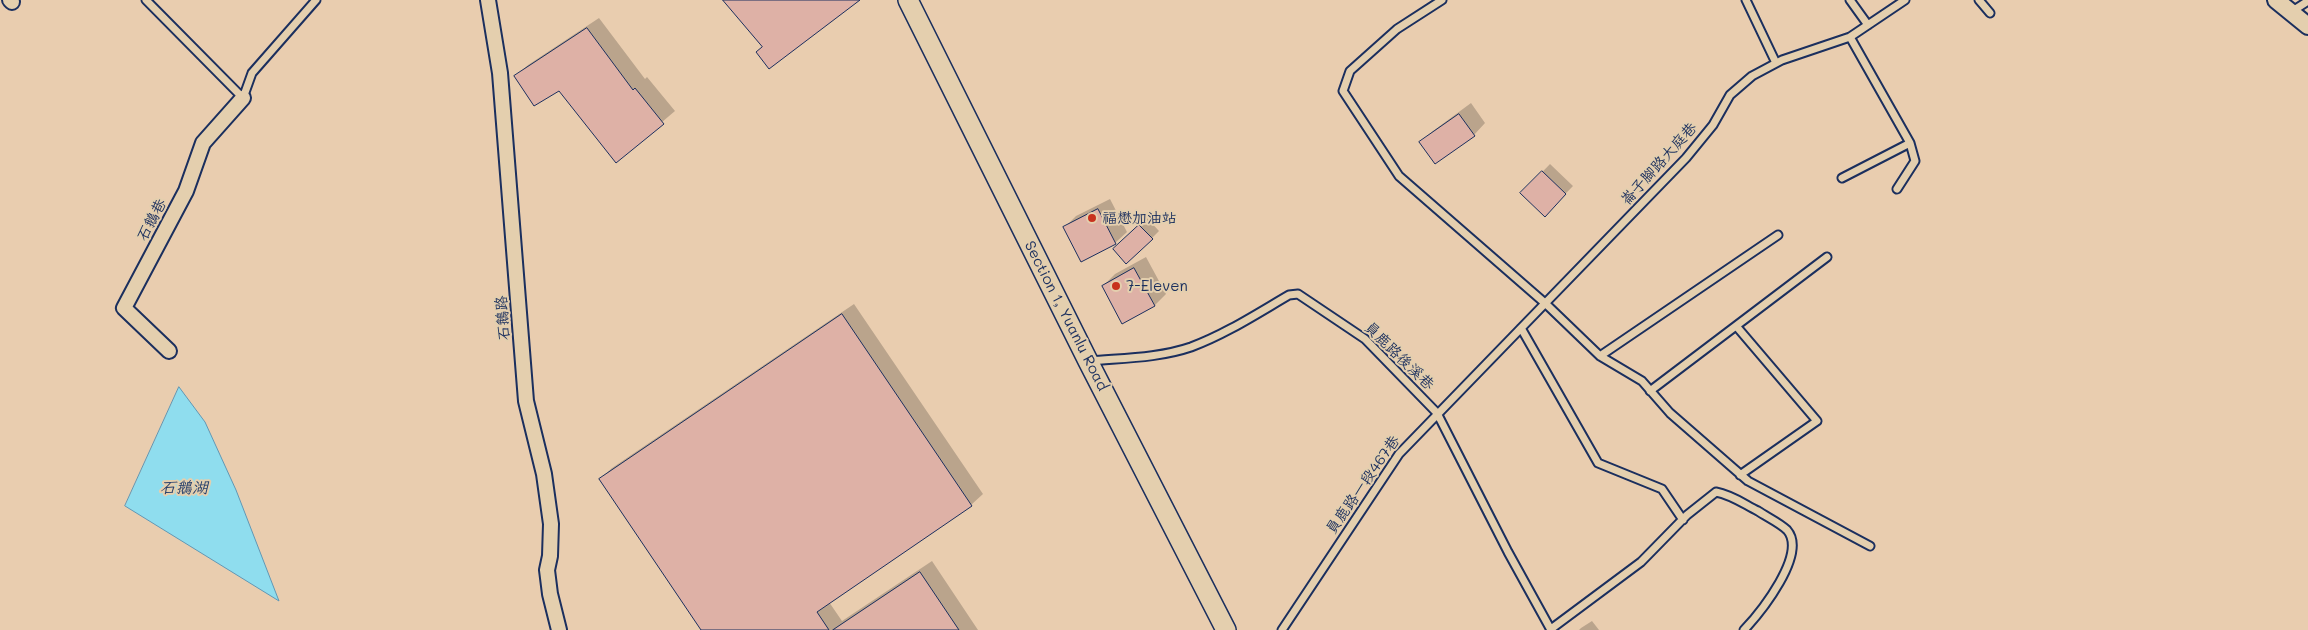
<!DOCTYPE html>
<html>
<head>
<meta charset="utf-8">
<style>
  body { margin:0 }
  canvas { display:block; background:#e9cdaf }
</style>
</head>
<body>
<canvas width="2308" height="630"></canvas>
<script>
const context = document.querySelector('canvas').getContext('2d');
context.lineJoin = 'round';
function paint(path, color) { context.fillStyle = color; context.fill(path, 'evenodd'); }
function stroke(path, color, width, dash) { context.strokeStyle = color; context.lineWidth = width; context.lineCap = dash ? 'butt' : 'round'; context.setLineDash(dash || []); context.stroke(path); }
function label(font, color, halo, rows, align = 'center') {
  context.font = font + ' Mali,"LXGW WenKai TC",sans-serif'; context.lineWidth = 4; context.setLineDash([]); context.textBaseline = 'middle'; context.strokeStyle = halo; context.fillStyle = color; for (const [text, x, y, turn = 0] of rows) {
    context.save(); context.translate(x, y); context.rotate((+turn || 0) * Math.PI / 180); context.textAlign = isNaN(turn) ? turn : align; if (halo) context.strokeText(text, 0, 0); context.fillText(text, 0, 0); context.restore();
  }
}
const water = new Path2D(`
  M179 387 205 422 236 490 279 601 125 506Z`);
const shadow = new Path2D(`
  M599 18 645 79 647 77 675 111 616 161 559 89 516 76 528 65Z
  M1471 103 1485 123 1474 135 1421 142 1433 131Z
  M1550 164 1573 186 1544 216 1522 193Z
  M1110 199 1127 232 1115 243 1065 227 1076 216Z
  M1147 218 1159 231 1152 238 1122 242Z
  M1146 257 1166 294 1155 305 1123 322 1103 286 1115 274Z
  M854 304 983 494 971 505 829 602 842 621 932 561 978 630H702L600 479 612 468Z
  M1592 621 1599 630H1579L1581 628Z`);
const building = new Path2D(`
  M723 0H860L769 69 756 52 762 47Z
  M587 28 633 90 635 88 664 124 616 163 559 91 534 106 514 76Z
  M1459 114 1475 136 1435 164 1419 142Z
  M1542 171 1566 194 1545 217 1520 193Z
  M1098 209 1116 244 1081 262 1063 227Z
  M1139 225 1153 239 1126 264 1113 249Z
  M1134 268 1155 306 1122 324 1102 286Z
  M842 314 972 506 817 612 829 630H701L599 479Z
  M920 572 959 630H833Z`);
const service = new Path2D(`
  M146 0 243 98 252 73 316 0
  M1442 0 1397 29 1350 71 1343 91 1399 176 1546 304 1600 356 1642 381 1670 413 1748 481 1870 546
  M1746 0 1776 63
  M1850 0 1868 25
  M1979 0 1990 13
  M2291 12 2308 1
  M1850 37 1910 143 1915 161 1897 189
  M1842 178 1910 143
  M1737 327 1817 421 1740 475
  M1521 328 1598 463 1662 489 1683 520
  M1600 356 1778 235
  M1090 361C1123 358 1159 358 1191 347 1226 334 1258 313 1289 295L1298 294 1365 339 1437 413 1508 552 1551 630
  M1650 391 1827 257
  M1551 629 1641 562 1687 515 1716 492C1732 495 1744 504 1758 511 1767 517 1780 523 1787 530 1808 554 1760 613 1744 630
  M1282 630 1399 454 1686 158 1713 125 1730 95 1752 76 1782 60 1850 37 1905 0`);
const minor = new Path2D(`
  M10 0 12 2
  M488 0 500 73 526 401 544 474 551 524 550 556 547 570 550 594 559 630
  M169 351 124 308 186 191 203 143 243 98`);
const tertiary = new Path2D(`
  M2276 0 2308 26`);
const secondary = new Path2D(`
  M908 0 1088 361 1226 630`);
const markers = [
  [1092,218,5,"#c8321e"],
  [1116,286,5,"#c8321e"]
];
const streetNames = [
  ["崙子腳路大庭巷",1659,164,-48],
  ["石鵝巷",152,220,-62],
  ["Section 1, Yuanlu Road",1066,316,63],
  ["石鵝路",503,318,-94],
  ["員鹿路後溪巷",1399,356,44],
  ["員鹿路一段467巷",1363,485,-55]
];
const poiNames = [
  ["福懋加油站",1102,218],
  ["7-Eleven",1126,286]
];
const waterNames = [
  ["石鵝湖",184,488]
];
paint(water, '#8fddee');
stroke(water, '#6197b4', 1);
paint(shadow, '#0003');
paint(building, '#deb1a6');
stroke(building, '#1b2f5e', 1);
stroke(service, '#1b2f5e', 11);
stroke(minor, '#1b2f5e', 18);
stroke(tertiary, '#1b2f5e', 20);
stroke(secondary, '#1b2f5e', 22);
stroke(service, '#e4cfae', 7);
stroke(minor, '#e4cfae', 14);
stroke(tertiary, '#e4cfae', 16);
stroke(secondary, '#e4cfae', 19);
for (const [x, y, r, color] of markers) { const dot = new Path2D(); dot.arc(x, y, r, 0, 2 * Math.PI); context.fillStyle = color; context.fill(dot); stroke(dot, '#e4cfae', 2); }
label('15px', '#1b2f5e', '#e4cfae', streetNames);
label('15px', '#1b2f5e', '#e4cfae', poiNames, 'left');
label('italic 16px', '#27406c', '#e4cfae', waterNames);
</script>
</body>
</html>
